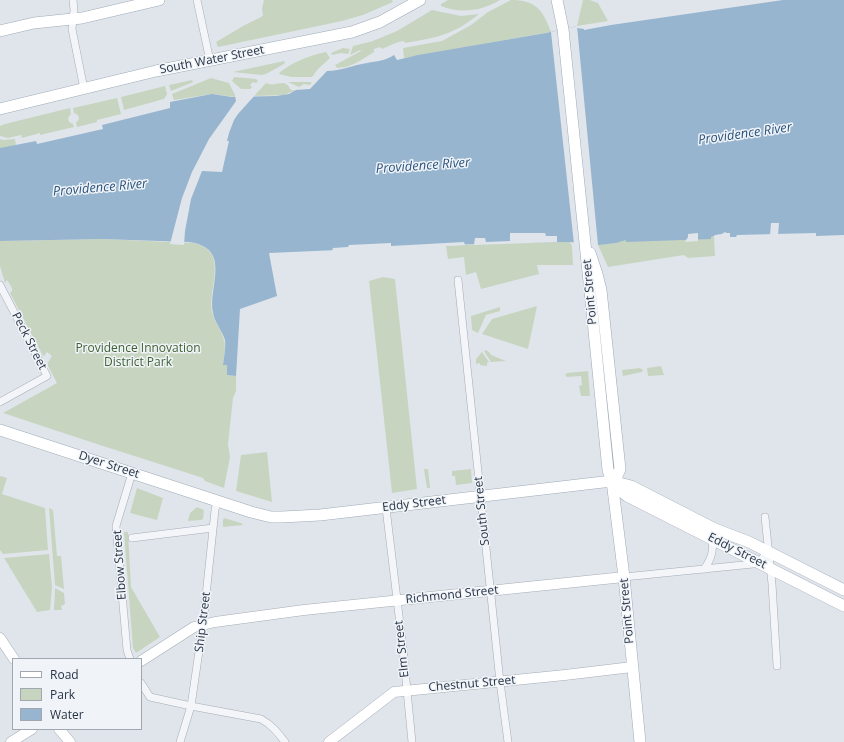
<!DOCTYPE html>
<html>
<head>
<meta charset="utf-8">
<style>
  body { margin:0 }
  #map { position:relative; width:844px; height:742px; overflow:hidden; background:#e0e5eb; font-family:"Open Sans",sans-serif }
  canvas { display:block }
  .legend { position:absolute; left:12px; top:658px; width:130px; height:72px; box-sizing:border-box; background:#f0f4f8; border:1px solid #a0a7b0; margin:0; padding:5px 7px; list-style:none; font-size:12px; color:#273344 }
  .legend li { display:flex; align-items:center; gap:8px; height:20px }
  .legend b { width:20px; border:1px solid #a0a7b0 }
</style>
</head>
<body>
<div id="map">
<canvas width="844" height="742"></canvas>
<ul class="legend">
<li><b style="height:5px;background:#fff"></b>Road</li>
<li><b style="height:11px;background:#c7d5c0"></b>Park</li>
<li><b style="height:11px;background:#97b5cf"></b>Water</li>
</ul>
</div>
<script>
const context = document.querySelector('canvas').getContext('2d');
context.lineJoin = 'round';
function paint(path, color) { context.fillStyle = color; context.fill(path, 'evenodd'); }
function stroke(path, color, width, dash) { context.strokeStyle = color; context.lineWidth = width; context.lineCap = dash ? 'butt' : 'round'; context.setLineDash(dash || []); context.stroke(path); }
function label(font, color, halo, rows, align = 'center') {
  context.font = font + ' "Open Sans",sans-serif'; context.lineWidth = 3; context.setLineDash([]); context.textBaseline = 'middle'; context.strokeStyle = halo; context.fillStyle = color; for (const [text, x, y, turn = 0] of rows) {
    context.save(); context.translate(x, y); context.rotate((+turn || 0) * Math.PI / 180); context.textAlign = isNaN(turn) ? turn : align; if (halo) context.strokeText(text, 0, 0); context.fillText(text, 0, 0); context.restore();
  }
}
const green = new Path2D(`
  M264 0H392L393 2 363 15 342 21 218 47 216 42 243 26 261 17 263 15 262 9Z
  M448 0H500C482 11 461 14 441 6V4Z
  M511 0C536 0 543 10 551 32L404 58 403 48 442 41 471 25 488 12Z
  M583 0H590L598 3 608 21 577 26Z
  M432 10 461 16 479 14C454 35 435 38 405 43L404 41C396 42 389 46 382 49L380 47 374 49V52C362 59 352 68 337 68L335 65 361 51 360 50 350 55 353 46 373 41 397 31Z
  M343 48 350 49 348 54 341 53 332 55 331 53Z
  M326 52 330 58 318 69 312 77H291L279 74 280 72C295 61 308 56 326 52Z
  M284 61 285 62 284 64 266 74 262 75 233 72Z
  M234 77 256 79 258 81 256 83 253 82 250 85 252 87 250 89H241L232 81Z
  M211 78 229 83 236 97 212 94 174 100 172 94Z
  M192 80 193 82 191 83 171 91 169 85Z
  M288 82H312L310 85 304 84 299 87Z
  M266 83C276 88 284 76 291 90H296L284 95 254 96Z
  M165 86 167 94 164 99 124 110 121 97Z
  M117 98 121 114 97 120V122L77 127 76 123 79 119 78 115 74 113 73 108Z
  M70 108 71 114 68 118 69 122 73 124 74 127 40 135V133L22 138 21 135 8 138 0 136V126L5 124Z
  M0 139 3 140 15 139 16 145 0 149Z
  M616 236 698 239H711V237L714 236 715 256 688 258 684 255 608 267 598 245 616 243Z
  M102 239 193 243C230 250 208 288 212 311 214 322 222 330 224 340 226 347 224 357 223 364L227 365V375L236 376V391L233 398 228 444 230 457 224 488 205 481 203 478C137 457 69 435 3 413L57 383 47 364 52 356 47 352 44 356H43L10 293 12 291V288L7 280 5 283 0 266V241Z
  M570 242 572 246 573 265H537L539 274 481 289 476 272 466 275 464 257 448 259 446 246 498 243Z
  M383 277 395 279 417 489 392 493 369 281Z
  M537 306 528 349 482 334 492 319Z
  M500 307V311L486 315 478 333 472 330 471 316Z
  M486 350 489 352 491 355 506 361 491 362 484 351Z
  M482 352 489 362 487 363V366L480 365V363L476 364V359Z
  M661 366 664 375 648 376 647 368Z
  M640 368 643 370 642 372 623 376 622 370Z
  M588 371 590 396H581L579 386 582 385 581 376 567 377 565 375 567 373Z
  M267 452 272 502 236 491 241 455Z
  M424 469H428L430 488H427Z
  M471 469 472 483 456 485 455 476H452V471Z
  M0 476 7 478 2 494 45 508 48 550 3 554 0 550Z
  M137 488 163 498 157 520 130 513Z
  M197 507 204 510 203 519 201 520 188 521 190 513Z
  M49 508 53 510 57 556H61L64 589 55 585Z
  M224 518 241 523 243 525 223 527V520Z
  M124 532H128L131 587 160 637 136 653 133 648Z
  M49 554 52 587 50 610 37 612 4 558Z
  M55 588 64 593 65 604 61 606 62 610H54Z`);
const water = new Path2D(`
  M783 0H844V235L816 236V233L737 235 736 237H730V233H726V232L723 233 722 234 715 235 714 236 711 237V239L626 242V240L616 243 599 245 570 242 498 243 269 253 277 296 240 309 236 376 227 375V365H223C224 357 226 347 225 340 222 330 214 322 213 312 208 287 233 247 188 242L102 239 0 241V148L36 141 37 144 103 129 102 125 170 108V102L212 94 232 97 276 96 289 94 296 90 310 89 327 71C341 71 353 65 367 63 377 61 385 61 394 55L397 60 418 55 546 33 577 26V28L584 29V30L611 25Z`);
const pier = new Path2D(`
  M577 26 598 245 588 246 574 244 551 32Z
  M256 94 238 114 234 120 229 133 227 141H229L222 172 202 171 191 199 185 231 184 245 170 244 182 198 192 172 209 139 234 104 236 101 235 95Z
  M771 223H779L778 236H770Z
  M510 233H545L546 236H557V242L474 245 475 238H485L486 242 510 241Z
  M698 233V241L685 242 688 237V234Z
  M464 242 465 245 332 251 333 248 348 247 349 245 391 243V246Z`);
const street = new Path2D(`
  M73 0 74 10 72 29 84 89
  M197 0 210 61
  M458 280 500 682 508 742
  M0 285 47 376 0 402
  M386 508 403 649 412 742
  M765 517 772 584 777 666
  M132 538 213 528
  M704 569C711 560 715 550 711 538
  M624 577 753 564 761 560 768 551
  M130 659 127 650 116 526 132 473
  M141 683 150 697 191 706 261 719C272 725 278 733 285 742
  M180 742 191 706 203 624 215 510 217 501`);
const secondary = new Path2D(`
  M0 638 14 659
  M141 661 194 627 215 622 304 610 624 577
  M59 729 70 742
  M11 742 32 729
  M329 742 394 692 565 675 632 667`);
const primary = new Path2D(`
  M557 0 563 29C579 176 593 323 608 470L612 481 624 577 640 742
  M0 31 34 23 82 18 159 0
  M0 109 156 71 352 32 380 22 420 0
  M590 253 597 274 601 290 620 469 617 476 612 481
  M0 430 251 512 271 517H282L320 515 612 481 631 486 715 529 749 542 844 590
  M613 482 618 489 627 496 844 606`);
const streetNames = [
  ["South Water Street",212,60,-11],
  ["Point Street",590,292,-95],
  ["Peck Street",29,341,63],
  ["Dyer Street",109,465,18],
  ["Eddy Street",414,504,-7],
  ["South Street",482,511,-96],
  ["Eddy Street",737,551,27],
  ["Elbow Street",120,565,-94],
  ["Richmond Street",452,595,-6],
  ["Point Street",627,611,-95],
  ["Ship Street",203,622,-83],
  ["Elm Street",402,649,-96],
  ["Chestnut Street",472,684,-5]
];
const parkNames = [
  ["Providence Innovation",138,349],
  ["District Park",138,363]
];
const waterNames = [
  ["Providence River",745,134,-8],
  ["Providence River",423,166,-4],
  ["Providence River",100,188,-5]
];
paint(green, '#c7d5c0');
paint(water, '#97b5cf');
paint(pier, '#e0e5eb');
stroke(street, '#a5acb6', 8);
stroke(secondary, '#a5acb6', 11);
stroke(primary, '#9eaab8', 12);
stroke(street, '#f3f5f8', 7);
stroke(secondary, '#fff', 10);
stroke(primary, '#fff', 11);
label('12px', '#273344', '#f0f4f8', streetNames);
label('12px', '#3e6132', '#f0f4f8', parkNames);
label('italic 13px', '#2c547d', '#f0f4f8', waterNames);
</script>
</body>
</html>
